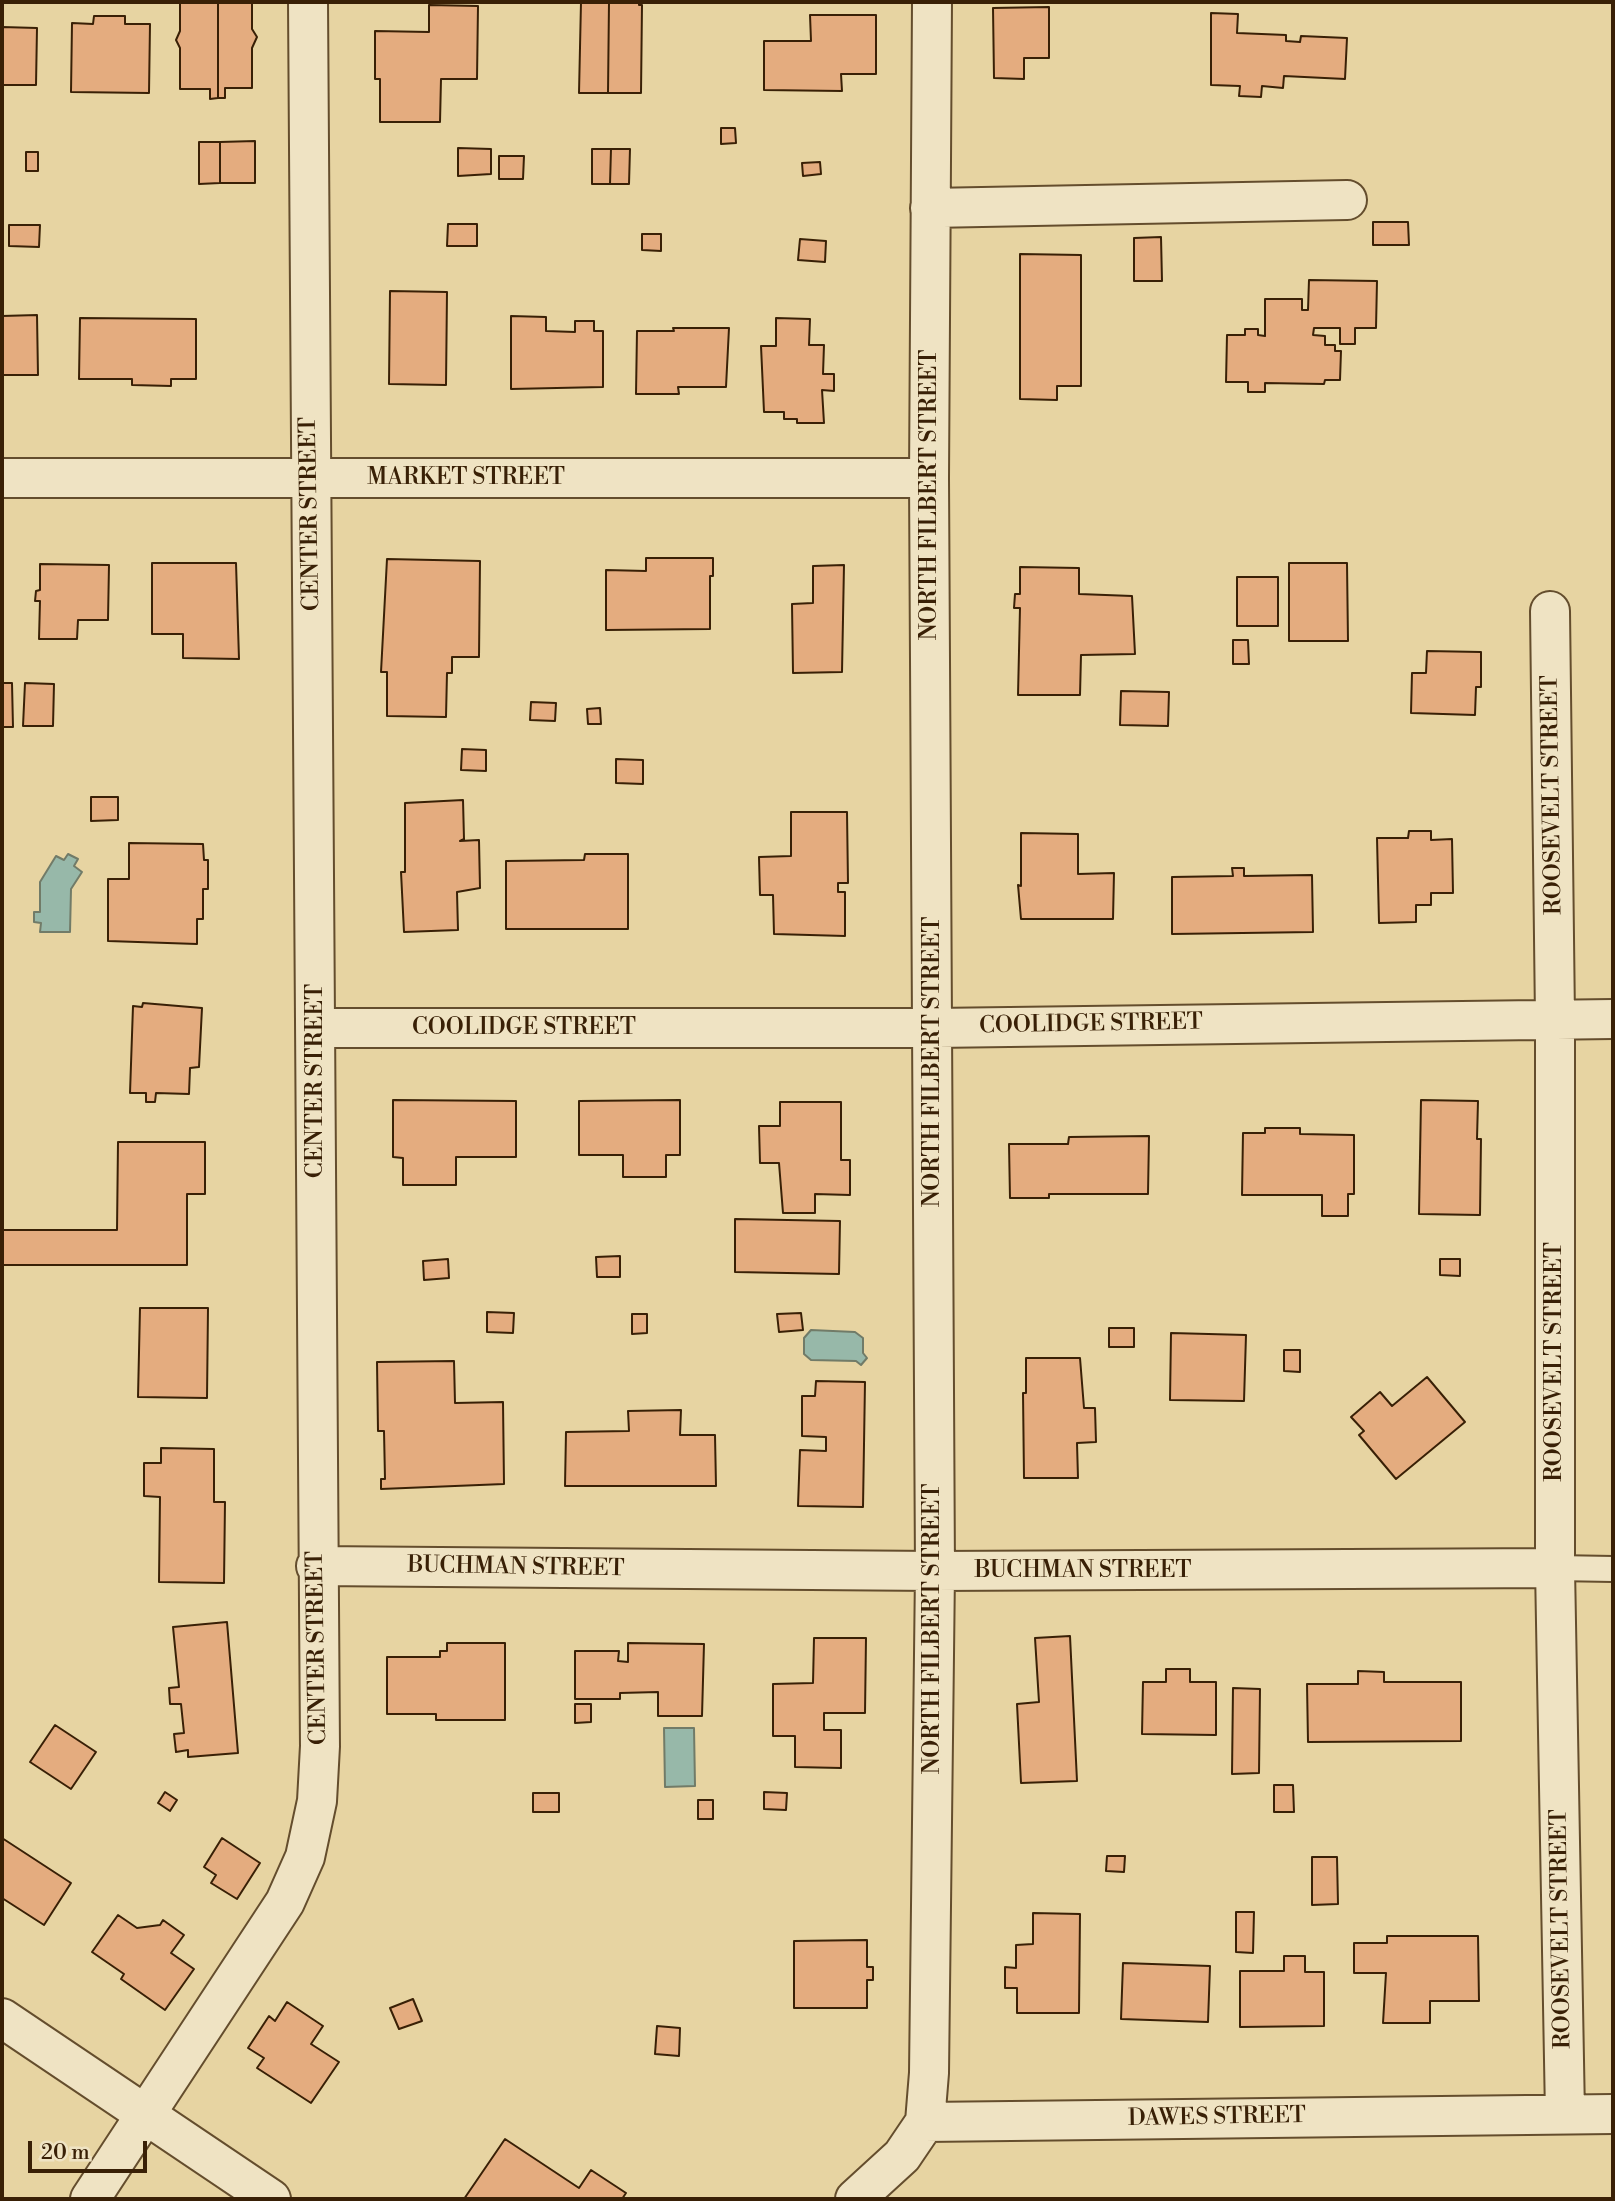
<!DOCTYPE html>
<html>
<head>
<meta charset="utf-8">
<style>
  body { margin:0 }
  #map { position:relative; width:1615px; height:2201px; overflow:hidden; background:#e7d4a2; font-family:"Libre Bodoni",serif }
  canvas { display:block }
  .frame { position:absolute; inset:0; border:4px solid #392006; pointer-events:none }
  .scale { position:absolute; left:28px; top:2141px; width:119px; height:32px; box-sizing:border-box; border:4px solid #392006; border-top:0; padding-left:9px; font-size:21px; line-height:24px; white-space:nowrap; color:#392006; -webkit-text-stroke:5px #efe3c3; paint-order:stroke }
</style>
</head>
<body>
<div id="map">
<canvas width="1615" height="2201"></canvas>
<div class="frame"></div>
<div class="scale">20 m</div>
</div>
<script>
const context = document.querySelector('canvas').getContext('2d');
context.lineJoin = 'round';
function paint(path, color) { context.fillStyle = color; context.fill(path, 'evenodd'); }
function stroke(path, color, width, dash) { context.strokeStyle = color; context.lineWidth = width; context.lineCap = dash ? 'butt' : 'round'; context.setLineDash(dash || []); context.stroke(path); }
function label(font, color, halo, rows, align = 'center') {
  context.font = font + ' "Libre Bodoni",serif'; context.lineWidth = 6; context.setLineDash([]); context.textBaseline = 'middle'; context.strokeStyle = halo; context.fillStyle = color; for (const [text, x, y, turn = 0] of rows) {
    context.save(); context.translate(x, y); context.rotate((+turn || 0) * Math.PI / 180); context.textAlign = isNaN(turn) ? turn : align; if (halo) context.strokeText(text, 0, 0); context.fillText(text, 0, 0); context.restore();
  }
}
const water = new Path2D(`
  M68 854 78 859 74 866 82 872 71 889 70 932H40L41 923 34 922V912H40V882L56 856 64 860Z
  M811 1330 855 1332 863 1338V1353L867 1358 861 1365 856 1361 811 1360 804 1354V1338Z
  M664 1728H694L695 1786 665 1787Z`);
const building = new Path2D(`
  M180 2H218V98L210 99V89H180V48L176 40 180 31Z
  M218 2H252V29L257 37 252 48V88H225V98H218Z
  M581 2H609L608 93H579Z
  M609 2H639V5H642L641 93H608Z
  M429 5 478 6 477 79H441L440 122H380V79H375V31L429 32Z
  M1049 7V58H1024V79L994 78 993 8Z
  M1211 13 1238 14 1237 33 1286 35V41L1300 42 1301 36 1347 38 1345 79 1284 76 1283 88 1262 86 1261 97 1239 96 1240 86 1211 85Z
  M810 15H876V74H841L842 91 764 90V41H811Z
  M94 16H125V24H150L149 93 71 92 72 23 93 24Z
  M2 27 37 28 36 85H2Z
  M721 128H735L736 143 721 144Z
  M255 141V183H220V142Z
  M199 142H220V183L199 184Z
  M458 148 491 149V174L458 176Z
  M592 149H611L610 184H592Z
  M611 149H630L629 184H610Z
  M26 152H38V171H26Z
  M499 156H524L523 179H499Z
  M820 162 821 174 803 176 802 163Z
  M1373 222H1408L1409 245H1373Z
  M448 224H477V246H447Z
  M9 225H40L39 247 9 246Z
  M642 234H661V251L642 250Z
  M1161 237 1162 281H1134V238Z
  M800 239 826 241 825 262 798 260Z
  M1020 254 1081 255V386H1057V400L1020 399Z
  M1309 280 1377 281 1376 328H1355V344H1340V328H1314L1313 335 1325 336V345H1335V351H1341L1340 380H1325L1324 384 1265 383V392H1248V382H1226L1227 335H1245V329H1258V335L1265 336V299H1302V310H1308Z
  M390 291 447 292 446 385 389 384Z
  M37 315 38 375H2V316Z
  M511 316 546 317V331L575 332V321H594V331H603V387L511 389Z
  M80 318 196 319V379H171V386L132 385V379H79Z
  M776 318 810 319 809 345H824L823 374H834V391L822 390 824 423H797V419H784V412H764L761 346H776Z
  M673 328H729L726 387H678L679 394H636L637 331H674Z
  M646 558H713V576H710V629L606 630V570L646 571Z
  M387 559 480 561 479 657H452V673H447L446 717 387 716V672H381Z
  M152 563H236L239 659 183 658V634H152Z
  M1289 563H1347L1348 641H1289Z
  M40 564 109 565 108 620H78L77 639H39L40 601H35L36 591 40 590Z
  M844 565 842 672 793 673 792 604 813 603V566Z
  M1020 567 1079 568V594L1132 596 1135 654 1081 655 1080 695H1018L1020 608H1014L1015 594H1020Z
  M1237 577H1278V626H1237Z
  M1233 640H1248L1249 664H1233Z
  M1427 651 1481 652V687H1476L1475 715 1411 713 1412 673H1426Z
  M2 683H12L13 727H2Z
  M25 683 54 684 53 726H23Z
  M1121 691 1169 692 1168 726 1120 725Z
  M531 702 556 703 555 721 530 720Z
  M600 708 601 724H588L587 709Z
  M462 749 486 750V771L461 770Z
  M616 759 643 760V784L616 783Z
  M91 797H118V820L91 821Z
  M463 800 464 839 460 841 479 840 480 888 457 892 458 930 404 932 401 872H405V803Z
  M791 812H847L848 883H838V892H845V936L774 934 773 895H760L759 857 791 856Z
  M1409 831H1431V840L1452 839 1453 893H1431V905H1416V922L1379 923 1377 838H1408Z
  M1021 833 1078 834V874L1114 873 1113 919H1021L1018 885 1021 886Z
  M129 843 203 844 204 860H208V889H203V919H197V944L108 941V879H129Z
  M585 854H628V929H506V861L584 860Z
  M1232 868H1244V876L1312 875 1313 932 1172 934V877L1233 876Z
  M143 1003 202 1008 199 1067 190 1068 189 1094 156 1093 155 1102H146V1093H130L133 1006 142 1007Z
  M393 1100 516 1101V1157H456V1185H403V1158L393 1157Z
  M680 1100V1155H666V1177H623V1155H579V1101Z
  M1421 1100 1478 1101 1477 1139H1481L1480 1215 1419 1214Z
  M780 1102H841V1160H850V1195L815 1194V1213H783L779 1163H760L759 1126H780Z
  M1265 1128H1300V1134L1354 1135V1194H1348V1216H1322V1195H1242L1243 1133H1265Z
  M1149 1136 1148 1194H1049V1198H1010L1009 1144H1068L1069 1137Z
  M118 1142H205V1194H187V1265H3V1230H117Z
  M735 1219 840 1221 839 1274 735 1272Z
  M620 1256V1277H597L596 1257Z
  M448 1259 449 1278 424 1280 423 1261Z
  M1440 1259H1460V1276L1440 1275Z
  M140 1308H208L207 1398 138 1397Z
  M487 1312 514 1313 513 1333 487 1332Z
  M801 1313 803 1330 779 1332 777 1314Z
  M632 1314H647V1333L632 1334Z
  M1109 1328H1134V1347H1109Z
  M1171 1333 1246 1335 1244 1401 1170 1400Z
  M1284 1350H1300V1372L1284 1371Z
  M1026 1358H1080L1084 1408H1095L1096 1442 1077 1443 1078 1478H1024L1023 1393H1026Z
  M454 1361 455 1403 503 1402 504 1484 381 1489V1479H385L384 1431H378L377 1362Z
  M1427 1377 1465 1422 1396 1479 1359 1435 1364 1431 1351 1417 1380 1392 1392 1406Z
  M816 1381 865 1382 863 1507 798 1506 800 1450 826 1451V1437L802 1436V1396H815Z
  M681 1410 680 1435H715L716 1486H565L566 1432 629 1431 628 1411Z
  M161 1448 214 1449V1502H225L224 1583 159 1582 160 1497 144 1496V1463H161Z
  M227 1622 238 1753 188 1757V1750L176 1752 174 1734 184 1733 181 1704H170L169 1688 179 1687 173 1627Z
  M1070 1636 1077 1781 1021 1783 1017 1704 1039 1702 1035 1638Z
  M814 1638H866L865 1713H824V1730H841V1768L795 1767V1736H773V1684L813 1683Z
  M447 1643H505V1720H436V1714H387V1657H440V1651H447Z
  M628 1643 704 1644 702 1716H658V1692L620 1693V1699H575V1651H619L618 1661 628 1662Z
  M1166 1669H1190V1682H1216V1735L1142 1734 1143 1682H1166Z
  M1358 1671 1384 1672V1682H1461V1741L1308 1742 1307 1684H1358Z
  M1233 1688 1260 1689 1259 1773 1232 1774Z
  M575 1704H591V1722L575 1723Z
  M55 1725 96 1752 71 1789 30 1762Z
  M1274 1785H1293L1294 1812H1274Z
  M165 1792 177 1800 170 1811 158 1803Z
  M764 1792 787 1793 786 1810 764 1809Z
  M533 1793H559V1812H533Z
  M698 1800H713V1819H698Z
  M2 1838 71 1883 44 1925 2 1898Z
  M222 1838 260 1863 237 1899 211 1883 216 1875 204 1867Z
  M1107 1856H1125L1124 1872 1106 1871Z
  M1312 1857H1337L1338 1904 1312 1905Z
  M1236 1912H1254L1253 1953 1236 1952Z
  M1033 1913 1080 1914 1079 2013H1017V1988H1005V1967L1016 1968V1945L1033 1944Z
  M118 1915 137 1928 160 1925 163 1920 184 1935 171 1953 194 1969 165 2010 121 1979 124 1974 92 1952Z
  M1387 1936H1478L1479 2001H1430V2023H1383L1386 1973H1354V1943H1387Z
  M867 1940V1967H873V1980H867V2008H794V1941Z
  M1284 1956H1305V1972H1324V2026L1240 2027V1971H1284Z
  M1123 1963 1210 1966 1208 2022 1121 2019Z
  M413 1999 422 2021 399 2029 390 2008Z
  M287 2002 323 2026 311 2044 339 2062 311 2103 257 2068 264 2058 248 2048 269 2016 275 2021Z
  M657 2026 680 2028 679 2056 655 2054Z
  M505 2139 579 2188 591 2170 626 2193 622 2199H464Z`);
const service = new Path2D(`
  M1555 1568 1613 1569`);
const minor = new Path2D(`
  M930 208 1347 200
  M2 478H929
  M1550 611 1555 1019V1568L1565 2114
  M316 1028H934L1613 1019
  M316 1566 935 1571 1555 1568
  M925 2122 929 2073 935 1571 929 478 932 2
  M90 2199 285 1902 305 1857 317 1801 320 1746 308 2
  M855 2199 902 2156 925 2122 1613 2114`);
const tertiary = new Path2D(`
  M2 2018 271 2199`);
const streetNames = [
  ["MARKET STREET",466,478],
  ["NORTH FILBERT STREET",930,495,-90],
  ["CENTER STREET",311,514,-91],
  ["ROOSEVELT STREET",1553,795,-91],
  ["COOLIDGE STREET",1091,1025,-1],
  ["COOLIDGE STREET",524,1028],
  ["NORTH FILBERT STREET",933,1062,-90],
  ["CENTER STREET",316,1081,-90],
  ["ROOSEVELT STREET",1555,1362,-90],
  ["BUCHMAN STREET",516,1568,1],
  ["BUCHMAN STREET",1083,1571],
  ["NORTH FILBERT STREET",933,1629,-90],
  ["CENTER STREET",318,1648,-91],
  ["ROOSEVELT STREET",1562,1929,-91],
  ["DAWES STREET",1217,2118,-1]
];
paint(water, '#97b8a9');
stroke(water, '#717b68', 2);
paint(building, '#e4ac7f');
stroke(building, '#392006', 2);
stroke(service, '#644d2d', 28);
stroke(minor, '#644d2d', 42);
stroke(tertiary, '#644d2d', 42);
stroke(service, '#efe3c3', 24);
stroke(minor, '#efe3c3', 38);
stroke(tertiary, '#efe3c3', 38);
label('23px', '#392006', '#efe3c3', streetNames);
</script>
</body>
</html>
